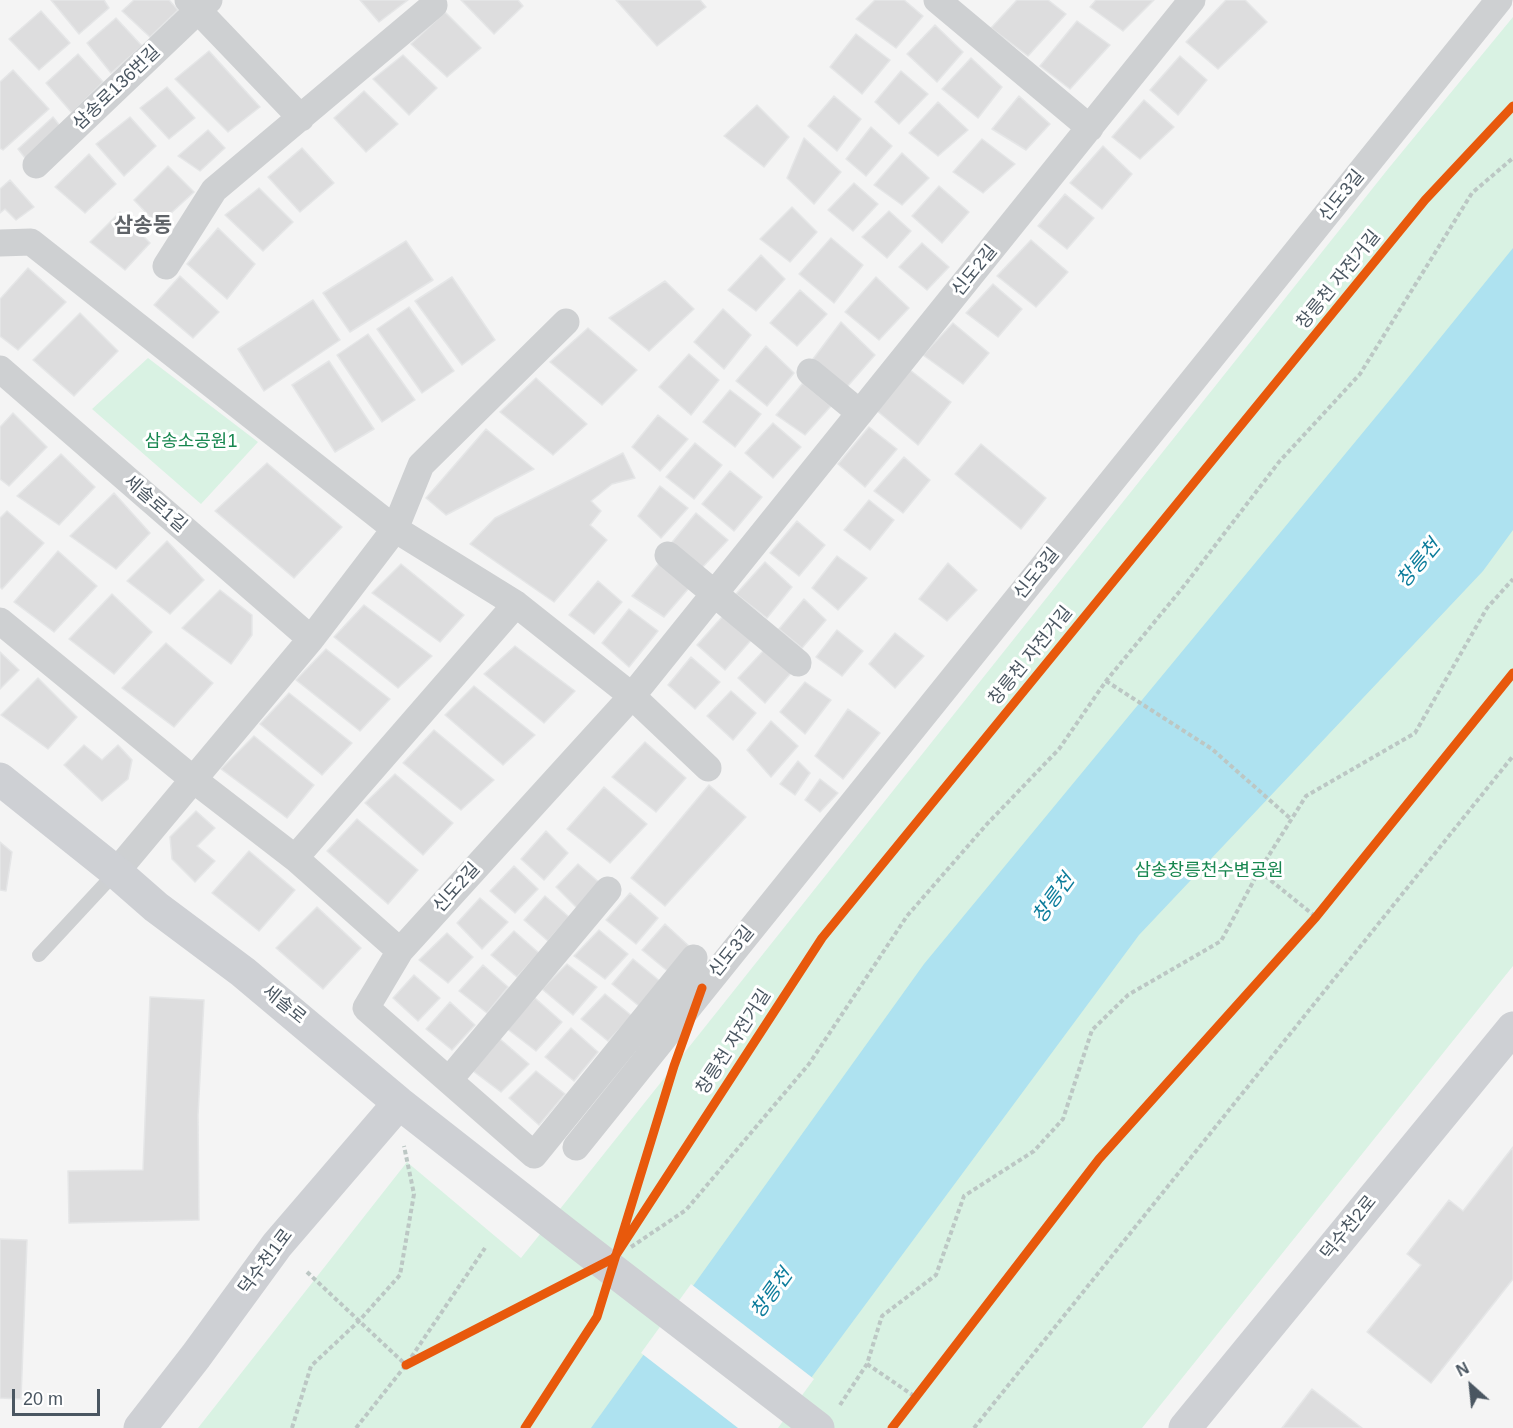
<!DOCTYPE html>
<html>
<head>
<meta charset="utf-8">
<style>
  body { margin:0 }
  #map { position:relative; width:1513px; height:1428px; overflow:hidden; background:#f4f4f4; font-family:Helvetica,sans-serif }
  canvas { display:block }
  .north { position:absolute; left:1441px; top:1356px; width:60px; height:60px; -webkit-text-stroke:4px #fff; paint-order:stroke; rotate:333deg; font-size:16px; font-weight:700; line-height:24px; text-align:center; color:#4a5661 }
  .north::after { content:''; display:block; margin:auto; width:21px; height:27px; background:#4a5661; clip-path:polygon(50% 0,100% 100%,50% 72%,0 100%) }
  .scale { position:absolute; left:12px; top:1389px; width:88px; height:27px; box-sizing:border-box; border:3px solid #4a5661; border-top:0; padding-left:8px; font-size:18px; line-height:21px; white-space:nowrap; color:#4a5661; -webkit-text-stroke:4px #fff; paint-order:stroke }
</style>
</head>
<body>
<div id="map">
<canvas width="1513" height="1428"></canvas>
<div class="north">N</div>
<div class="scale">20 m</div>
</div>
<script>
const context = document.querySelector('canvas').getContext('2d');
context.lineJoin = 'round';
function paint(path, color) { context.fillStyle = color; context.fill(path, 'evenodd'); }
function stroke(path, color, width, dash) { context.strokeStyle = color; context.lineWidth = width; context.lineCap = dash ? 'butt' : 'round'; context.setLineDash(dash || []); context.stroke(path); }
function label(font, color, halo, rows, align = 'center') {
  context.font = font + ' Helvetica,"Noto Sans KR",sans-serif'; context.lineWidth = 6; context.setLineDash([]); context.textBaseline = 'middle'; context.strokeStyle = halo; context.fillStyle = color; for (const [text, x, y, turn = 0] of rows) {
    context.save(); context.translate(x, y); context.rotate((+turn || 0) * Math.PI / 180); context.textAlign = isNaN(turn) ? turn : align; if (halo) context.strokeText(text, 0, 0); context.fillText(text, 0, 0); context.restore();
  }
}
const green = new Path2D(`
  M1513 17V966L1142 1428H198L407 1162 521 1258 1388 169Z
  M148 358 258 442 201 504 92 409Z`);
const water = new Path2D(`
  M1513 248V530L1483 571 1139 935 774 1428H591L924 964 1398 390Z`);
const pier = new Path2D(`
  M691 1284 814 1379 778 1428H738L641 1353Z`);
const building = new Path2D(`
  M51 0H104L109 8 79 34Z
  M134 0H169L178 10 150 37 122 11Z
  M360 0H408L379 22Z
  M461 0H518L523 6 494 34Z
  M616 0H700L706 7 657 46Z
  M875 0H904L923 16 896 48 856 19Z
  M1017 0H1048L1066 14 1028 56 991 28Z
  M1096 0H1154L1123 31 1090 7Z
  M1226 0H1245L1267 22 1218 69 1186 42Z
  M41 11 70 43 39 70 9 39Z
  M445 12 481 48 447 77 411 44Z
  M116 18 142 46 111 73 87 43Z
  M1077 21 1110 45 1070 89 1040 66Z
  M935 25 963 52 937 82 907 54Z
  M856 34 890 60 862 94 830 67Z
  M209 51 260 107 228 132 175 79Z
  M78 54 103 82 72 113 46 83Z
  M403 55 437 88 409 115 373 79Z
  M1180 56 1207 80 1178 115 1150 90Z
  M971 58 1002 87 978 118 942 89Z
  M13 70 49 109 3 150 0 148V82Z
  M901 71 928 94 899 124 875 102Z
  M167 87 195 118 169 139 140 108Z
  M364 91 398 124 366 152 334 118Z
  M834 96 861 119 837 151 808 126Z
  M1019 96 1050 124 1026 150 992 129Z
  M1144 100 1174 127 1140 159 1112 137Z
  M938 102 968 130 938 156 909 133Z
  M757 105 789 137 764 167 724 136Z
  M53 117 64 131 29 163 18 149Z
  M130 117 156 146 124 176 96 144Z
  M871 127 892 146 866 176 846 159Z
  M208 130 225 148 200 171 178 156Z
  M804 138 841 172 814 204 787 178Z
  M982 139 1015 164 983 193 953 172Z
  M1103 146 1132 174 1102 209 1070 183Z
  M302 148 334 183 300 212 268 177Z
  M902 153 929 178 902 205 874 185Z
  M89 154 116 184 85 213 55 187Z
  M168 166 194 192 158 225 134 200Z
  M10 180 34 207 16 220 5 209 0 213V189Z
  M854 183 878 204 853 231 828 210Z
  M939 186 969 212 942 243 912 216Z
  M259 188 293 222 263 251 225 215Z
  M1065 194 1094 218 1067 249 1038 226Z
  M792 207 817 232 790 262 760 239Z
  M889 211 911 231 887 258 862 237Z
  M120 212 150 243 125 270 90 242Z
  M218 228 255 264 227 299 187 264Z
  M831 238 863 265 834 303 799 274Z
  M1031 240 1068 272 1036 307 997 276Z
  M406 241 433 280 350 332 323 293Z
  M922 243 949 267 927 290 899 267Z
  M761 255 785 279 756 311 728 290Z
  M28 268 66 302 18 350 0 336V299Z
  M180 276 219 312 193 338 154 305Z
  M452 277 495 340 462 365 415 301Z
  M876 277 909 308 879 340 845 312Z
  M665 281 694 309 649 351 609 318Z
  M993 284 1022 309 998 337 966 313Z
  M800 290 827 314 797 346 770 323Z
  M313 300 340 340 264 391 238 349Z
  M409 307 454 371 422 393 377 329Z
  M723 309 751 335 724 369 694 342Z
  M80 313 118 351 74 396 33 360Z
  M841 322 875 355 846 388 813 359Z
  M953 323 989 353 963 384 923 355Z
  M588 328 637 370 602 405 550 362Z
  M368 334 415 400 382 422 337 355Z
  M766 346 794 373 767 406 736 381Z
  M689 354 719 380 691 415 659 387Z
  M329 361 374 429 335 452 292 385Z
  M910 370 951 402 918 445 876 410Z
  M536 378 587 424 553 455 500 412Z
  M803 383 831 406 805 435 776 415Z
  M730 390 761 414 735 447 703 422Z
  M13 413 47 447 9 486 0 479V427Z
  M658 415 688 439 660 471 632 447Z
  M773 423 801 447 773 478 745 453Z
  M869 427 897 449 865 487 838 464Z
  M486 429 534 469 446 515 426 498Z
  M695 443 722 465 694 499 666 477Z
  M981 444 1046 498 1021 529 955 474Z
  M623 453 635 478 612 484 591 501 601 511 590 525 607 540 554 602 470 544 495 518Z
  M61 454 95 487 59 525 17 496Z
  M904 457 930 480 903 513 874 491Z
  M267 463 342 527 294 578 215 511Z
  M730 471 762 497 734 531 702 504Z
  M660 486 688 508 661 538 638 516Z
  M114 493 150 533 116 569 70 536Z
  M869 500 894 520 870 550 844 530Z
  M7 511 44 543 2 589 0 587V518Z
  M696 513 728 540 698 572 669 546Z
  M797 521 825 545 799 576 770 553Z
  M167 541 204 580 170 614 127 581Z
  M58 551 97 586 54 632 14 602Z
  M837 556 867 578 838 610 812 588Z
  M765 562 792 587 767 618 736 594Z
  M659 563 689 588 664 617 632 596Z
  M948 563 977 590 947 621 919 599Z
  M401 564 464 615 440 642 372 593Z
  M598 581 622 602 594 634 569 615Z
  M220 590 252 615V635L231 664 182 628Z
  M112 594 152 632 114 674 69 639Z
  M804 599 826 620 802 648 779 629Z
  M364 605 432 656 398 688 334 637Z
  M629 609 658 631 629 667 602 643Z
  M723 616 752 639 725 670 697 645Z
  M837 630 863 651 842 676 816 657Z
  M895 633 924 656 895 688 869 664Z
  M166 643 213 683 174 727 122 688Z
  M515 646 575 691 544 723 484 674Z
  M326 649 390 699 360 731 296 680Z
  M765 649 791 673 765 703 738 678Z
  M0 652 19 670 0 689Z
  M691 657 720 682 695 709 668 685Z
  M38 678 77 717 48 749 1 715Z
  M805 682 831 700 805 734 780 712Z
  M474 686 535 735 503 765 445 715Z
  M731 691 756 713 733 740 707 716Z
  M289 693 352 743 322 775 260 724Z
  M848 709 880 733 843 779 815 756Z
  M771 721 798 746 771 777 747 750Z
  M434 730 494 780 461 810 403 763Z
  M254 736 314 785 287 818 221 769Z
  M645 742 686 778 656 812 612 777Z
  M84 745 102 760 118 745 132 760 128 779 102 801 64 765Z
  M798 761 810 773 795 795 780 784Z
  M395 774 453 823 423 855 365 803Z
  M820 779 838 793 820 812 805 800Z
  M709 785 746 817 665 906 631 878Z
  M604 787 647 824 610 863 567 829Z
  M196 811 215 828 197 846 215 861 195 882 172 859 170 837Z
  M357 819 418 870 388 904 327 851Z
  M546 831 568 853 544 880 521 859Z
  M0 842 12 852 6 891 0 890Z
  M249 851 295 890 259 931 212 893Z
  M578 864 601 884 577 908 556 887Z
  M514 866 538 889 515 913 490 891Z
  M630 893 658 918 636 944 606 920Z
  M545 896 569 917 548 941 524 920Z
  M480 898 508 922 482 949 457 923Z
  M317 907 361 948 323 989 276 948Z
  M665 924 690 947 670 973 642 950Z
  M599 930 628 954 605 979 574 956Z
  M514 931 539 953 517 977 491 955Z
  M447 933 473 957 448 983 419 960Z
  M633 959 661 982 639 1006 612 984Z
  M567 964 597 987 573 1015 542 989Z
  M483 965 508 987 487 1013 459 991Z
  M414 975 440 998 418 1021 393 998Z
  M605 994 632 1016 608 1041 581 1019Z
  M150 997 204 1000 198 1115 199 1220 69 1223 68 1171 143 1170Z
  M535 998 562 1022 536 1051 506 1028Z
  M450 1002 475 1025 452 1050 426 1029Z
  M571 1028 598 1052 574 1081 545 1057Z
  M500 1039 529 1064 501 1092 473 1071Z
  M536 1071 565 1094 539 1125 509 1098Z
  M1513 1147V1279L1431 1383 1367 1332 1421 1265 1407 1254 1449 1200 1463 1211Z
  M0 1239 27 1240 21 1399 0 1398Z
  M1312 1389 1362 1428H1282Z`);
const path = new Path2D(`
  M1106 681 1212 749 1291 819
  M1259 871 1316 917
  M631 1247 686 1210 809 1064 907 916 987 824 1059 749 1106 681 1184 586 1279 462 1360 374 1472 193 1513 158
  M307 1272 406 1365
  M867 1364 917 1398
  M840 1405 867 1364 882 1316 936 1275 964 1196 1034 1151 1063 1119 1092 1030 1128 995 1221 941 1259 871 1306 796 1415 733 1487 608 1513 579
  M292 1428 311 1366 359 1321 400 1275 414 1194 404 1146
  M356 1428 406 1365 485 1248
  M974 1428 1513 756`);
const lane = new Path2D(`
  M39 955 116 872`);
const street = new Path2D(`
  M188 0 301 118
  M937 0 1090 128
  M36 165 209 0
  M0 243 31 242 395 529 516 604 632 696 708 768
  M166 266 214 190 434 5
  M0 369 311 639
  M810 372 860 413
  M668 555 798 663
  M0 621 194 780 295 858 400 951
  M295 858 516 604
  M116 872 311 639 395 529 421 465 566 322
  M694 958 534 1155 366 1008 400 951 632 696 1192 0
  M449 1080 608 890
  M576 1147 1499 0`);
const secondary = new Path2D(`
  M0 779 116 872 156 907 243 972 399 1103 566 1234 818 1428
  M140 1428 196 1356 277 1245 399 1103
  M1185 1428 1513 1028`);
const cycleway = new Path2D(`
  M406 1365 614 1258 822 938 1425 200 1513 106
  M525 1428 597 1317 674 1066 702 988
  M892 1428 1099 1159 1316 917 1513 673`);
const streetNames = [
  ["삼송로136번길",117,88,-44],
  ["신도3길",1342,196,-51],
  ["신도2길",975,271,-51],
  ["창릉천 자전거길",1339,280,-51],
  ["세솔로1길",155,504,41],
  ["신도3길",1037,574,-51],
  ["창릉천 자전거길",1031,656,-51],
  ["신도2길",457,888,-48],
  ["신도3길",732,952,-51],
  ["세솔로",284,1005,39],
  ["창릉천 자전거길",734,1042,-57],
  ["덕수천2로",1349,1228,-51],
  ["덕수천1로",266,1262,-53]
];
const parkNames = [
  ["삼송소공원1",191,442],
  ["삼송창릉천수변공원",1209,871]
];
const waterNames = [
  ["창릉천",1419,564,-50],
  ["창릉천",1054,899,-54],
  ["창릉천",772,1294,-54]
];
const quarterNames = [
  ["삼송동",143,226]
];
paint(green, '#d9f2e3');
paint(water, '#aee2f0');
paint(pier, '#f4f4f4');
paint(building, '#ddddde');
stroke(building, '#e5e6e7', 1.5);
stroke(path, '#bcc7c4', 4, [4.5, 3]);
stroke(lane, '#ced0d2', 14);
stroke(street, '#ced0d2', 27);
stroke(secondary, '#ced0d4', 33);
stroke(cycleway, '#e8590c', 9);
label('18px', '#4a5661', '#fff', streetNames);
label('18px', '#17864f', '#fff', parkNames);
label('italic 20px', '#0c7c9b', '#fff', waterNames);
label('bold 21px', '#5f6368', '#fff', quarterNames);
</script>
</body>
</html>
